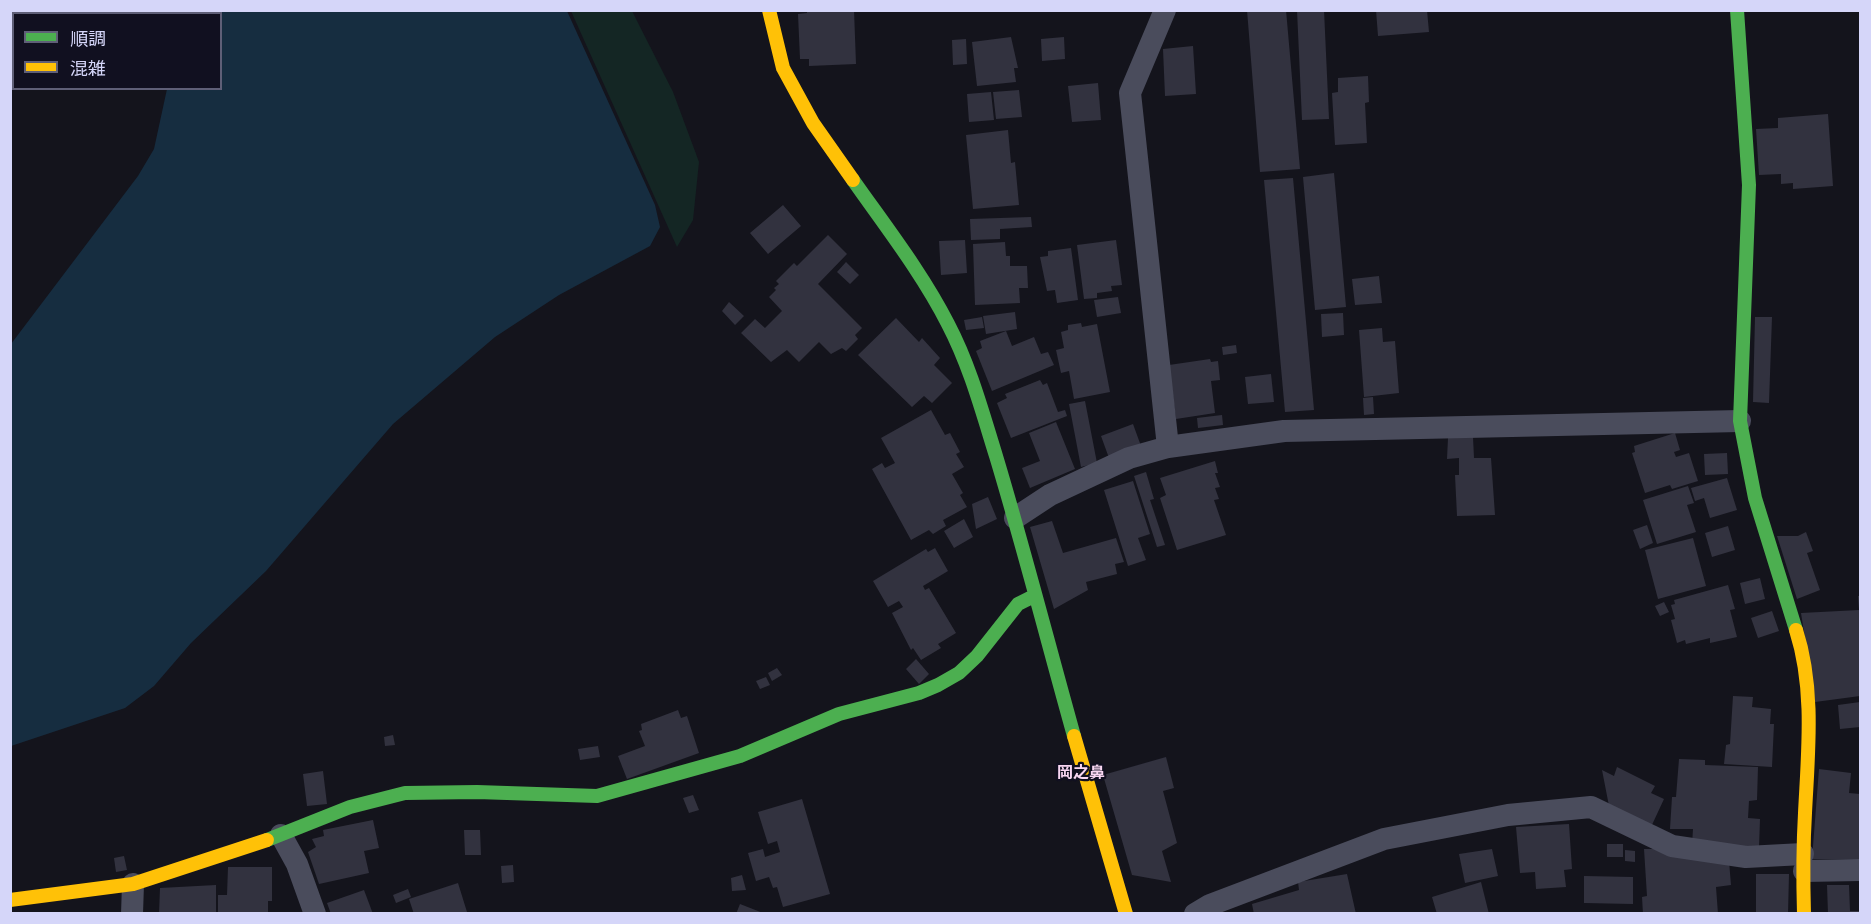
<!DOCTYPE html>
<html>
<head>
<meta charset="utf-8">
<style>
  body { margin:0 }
  #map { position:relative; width:1871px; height:924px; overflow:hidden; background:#14141c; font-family:"Public Sans","Noto Sans JP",sans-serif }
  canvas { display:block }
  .frame { position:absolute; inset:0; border:12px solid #d5d6f9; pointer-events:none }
  .legend { position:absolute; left:12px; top:12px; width:210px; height:78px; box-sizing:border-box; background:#111020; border:2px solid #5f5f77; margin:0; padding:8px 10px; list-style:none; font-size:18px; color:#d5d6f9 }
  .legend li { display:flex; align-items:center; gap:12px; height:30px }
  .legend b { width:30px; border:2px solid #5f5f77 }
</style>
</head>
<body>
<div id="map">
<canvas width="1871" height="924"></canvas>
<div class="frame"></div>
<ul class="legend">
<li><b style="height:8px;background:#4caf50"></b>順調</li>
<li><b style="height:8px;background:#ffc107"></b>混雑</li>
</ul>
</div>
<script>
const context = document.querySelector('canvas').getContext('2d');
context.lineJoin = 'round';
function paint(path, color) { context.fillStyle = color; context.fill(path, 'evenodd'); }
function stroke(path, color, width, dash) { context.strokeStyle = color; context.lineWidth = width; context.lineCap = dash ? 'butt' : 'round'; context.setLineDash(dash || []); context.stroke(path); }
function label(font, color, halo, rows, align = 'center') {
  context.font = font + ' "Public Sans","Noto Sans JP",sans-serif'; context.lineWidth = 4.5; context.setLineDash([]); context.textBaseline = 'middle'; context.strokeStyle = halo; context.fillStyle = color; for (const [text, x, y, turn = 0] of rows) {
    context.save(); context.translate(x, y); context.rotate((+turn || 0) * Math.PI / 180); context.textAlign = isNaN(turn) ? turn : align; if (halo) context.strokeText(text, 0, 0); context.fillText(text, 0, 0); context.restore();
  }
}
const green = new Path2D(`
  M571 11H632L673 92 699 162 693 220 677 247Z`);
const water = new Path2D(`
  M163 11H567L655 205 660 227 650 246 559 295 495 337 393 424 266 571 191 643 154 686 125 708 11 746V344L138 176 154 149 167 89 220 88V14L164 13Z`);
const building = new Path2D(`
  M807 10H854L856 64 809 66V59H800L798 14 807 13Z
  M1247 10H1286L1300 169 1260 172Z
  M1297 10H1324L1329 119 1302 120Z
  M1376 10H1427L1429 32 1378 36Z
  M1011 37 1018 68H1014L1016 82 977 86 972 42Z
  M1064 37 1065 59 1042 61 1041 39Z
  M966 39 967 64 953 65 952 40Z
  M1193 46 1196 94 1165 96 1163 49Z
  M1368 76 1369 102 1365 103 1367 143 1335 145 1332 93 1338 92V78Z
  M1098 83 1101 120 1072 122 1068 86Z
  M1019 90 1022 117 996 119 993 92Z
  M991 92 994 120 969 122 967 94Z
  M1828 114 1833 186 1793 189V183L1781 184V174L1759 175 1756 129 1778 128V118Z
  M1008 130 1011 163 1015 162 1019 205 973 209 966 135Z
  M1334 173 1346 307 1315 310 1303 177Z
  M1293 178 1314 410 1285 412 1264 180Z
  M783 205 801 226 768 254 750 233Z
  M1031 217 1032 227 1000 229V239L971 240 970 219Z
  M828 235 847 254 818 284 862 328 855 335 858 339 846 351 842 348 831 354 819 342 799 362 787 350 771 362 741 333 755 319 765 328 782 311 769 297 776 290 774 288 779 284 776 281 794 263 797 266Z
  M965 240 967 273 941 275 939 241Z
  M1116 240 1122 285 1111 286 1112 291 1097 293V298L1084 299 1077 245Z
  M1005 242 1006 256H1010V266H1027L1028 288H1019L1020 303 975 305 973 244Z
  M1071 248 1078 300 1057 303 1055 290 1047 291 1040 257 1048 256V251Z
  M846 262 859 275 850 284 837 272Z
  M1379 276 1382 303 1355 305 1352 279Z
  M1118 297 1121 313 1097 317 1094 300Z
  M729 302 744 316 735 325 722 311Z
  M1015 312 1017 329 986 334 983 316Z
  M1343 313 1344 335 1322 337 1321 314Z
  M982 317 984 328 966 330 964 320Z
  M1755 317H1772L1769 403 1753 402Z
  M896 318 919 342 922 338 940 358 934 365 952 383 932 403 924 396 912 407 858 355Z
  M1081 323 1082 327 1097 324 1110 392 1074 399 1069 371 1061 373 1056 350 1064 348 1061 332 1068 330V325Z
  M1382 328 1383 342 1395 341 1399 393 1364 397 1359 330Z
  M1006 331 1012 346 1034 337 1041 354 1048 352 1054 365 992 391 976 351 982 348 980 341Z
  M1236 345 1237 353 1223 355 1222 347Z
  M1210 359 1211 362 1218 361 1220 380 1211 381 1215 413 1176 419 1169 365Z
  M1271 374 1274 402 1248 404 1245 377Z
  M1040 380 1043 385 1047 383 1058 412 1065 410 1067 416 1011 438 997 403 1007 398 1005 394Z
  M1373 397 1374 414 1364 415 1363 398Z
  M1085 401 1097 463 1081 467 1069 404Z
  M931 410 945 435 950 433 960 452 956 454 964 467 952 474 963 493 960 495 967 507 943 520 946 526 933 534 929 530 911 540 872 469 882 463 885 468 895 463 881 438Z
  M1222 415 1223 425 1198 428 1197 418Z
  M1056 422 1075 469 1030 488 1022 468 1040 461 1029 433Z
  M1133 424 1141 446 1109 458 1101 436Z
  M1675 433 1680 450 1674 452 1676 457 1689 453 1698 481 1672 489 1670 485 1645 493 1632 453 1635 452 1634 446Z
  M1473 437 1474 458H1491L1495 515 1457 516 1455 475H1459V458L1447 459 1448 438Z
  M1727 453 1728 474 1705 475 1704 454Z
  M1215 461 1218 473H1215L1220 487 1215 488 1219 499 1214 500 1226 535 1177 550 1160 498 1166 495 1160 478Z
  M1146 472 1154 499 1150 500 1165 545 1157 547 1134 476Z
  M1727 478 1737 510 1710 518 1704 498 1695 501 1691 488Z
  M1133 481 1150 534 1138 538 1146 560 1128 566 1104 490Z
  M1688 486 1694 503 1687 505 1696 532 1657 544 1643 500Z
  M988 497 997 519 976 529 972 504Z
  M964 519 973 537 954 548 944 531Z
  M1052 521 1063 553 1116 538 1124 562 1115 564 1117 574 1086 582 1088 590 1054 609 1030 527Z
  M1647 525 1653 543 1640 549 1633 530Z
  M1728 526 1735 550 1712 557 1705 533Z
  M1806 532 1813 551 1807 553 1820 590 1797 599 1777 536H1798Z
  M1693 538 1706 586 1658 599 1645 550Z
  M935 548 948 571 923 586 925 590 929 588 956 633 938 644 941 648 921 660 913 648 911 650 892 613 903 607 899 601 888 607 873 581 926 549 928 552Z
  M1760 578 1765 599 1745 604 1740 583Z
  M1728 585 1735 609 1730 610 1737 637 1710 643V638L1686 644 1685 640 1677 643 1671 620 1675 619 1671 605 1675 604 1674 600Z
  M1858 596H1860V696L1815 702 1801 613 1859 610Z
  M1664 602 1669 612 1660 616 1655 606Z
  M1772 611 1779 631 1758 638 1751 618Z
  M916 659 929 674 919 684 906 669Z
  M777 668 782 675 772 681 768 673Z
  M766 677 770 685 760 689 756 681Z
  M1733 696 1753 697 1752 707 1771 709 1770 724H1774L1772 767 1724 764 1726 745 1730 744Z
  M1860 702V727L1840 729 1838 705Z
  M678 710 681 718 687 716 699 753 627 779 618 756 645 746 639 731 642 730 641 724Z
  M393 735 395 745 385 746 384 737Z
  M598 746 600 757 580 760 578 749Z
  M1166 757 1174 788 1163 791 1177 843 1162 851 1171 882 1132 875 1103 775Z
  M1679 759 1705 760V765L1758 767 1757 800 1749 801 1748 818 1760 819 1759 848 1692 845 1693 829H1670L1672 797H1676Z
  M1617 767 1655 786 1651 793 1664 799 1651 827 1609 806 1602 770 1614 776Z
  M1819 769 1851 773 1849 793 1860 794V859H1812Z
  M323 771 327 804 307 806 303 774Z
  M693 795 699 810 689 813 683 798Z
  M802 799 830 894 783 907 777 887 773 888 769 877 756 881 748 853 763 849 765 857 780 852 777 841 768 844 758 812Z
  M373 820 379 848 364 851 369 873 319 884 308 852 316 847 312 839 324 836 323 830Z
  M1569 824 1572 869 1564 870 1566 887 1536 889 1535 872 1520 873 1516 827Z
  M464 830H480L481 855H465Z
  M1607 844H1623V857H1607Z
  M1492 849 1498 876 1465 883 1459 854Z
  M1644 849H1664L1729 861 1731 885 1716 887 1718 914H1643L1642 897 1647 896Z
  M1625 850 1635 851V862L1625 861Z
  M124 856 127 870 116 872 114 858Z
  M513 865 514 882 502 883 501 866Z
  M228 867H272V901H268V914H218V895H227Z
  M1347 874 1356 914H1254L1252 904 1299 890 1298 882Z
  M1756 874H1789L1788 914H1756Z
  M742 875 746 890 732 891 731 878Z
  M1584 876 1633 877V904L1584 903Z
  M1481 882 1489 914H1437L1432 897Z
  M458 883 467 912 464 914H414L409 899Z
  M216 885V914H159L160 888Z
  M1827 885H1849L1850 911H1860V914H1828Z
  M408 889 411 897 396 903 393 895Z
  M364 890 373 914H331L327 903Z
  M740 904 763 913V914H736Z`);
const street = new Path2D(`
  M1165 10 1130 93 1168 447
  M1015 518 1050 495 1129 458 1168 447 1284 431 1740 421
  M281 835 297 864 315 914
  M1804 871 1860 870
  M132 914 133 884
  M1195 914 1210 905 1384 839 1508 815 1591 807 1672 846 1746 857 1803 854`);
const fast = new Path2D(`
  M1737 10 1749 185 1740 421 1755 498 1796 630
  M853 180C886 227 922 273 948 324 970 366 982 411 996 456 1024 549 1048 643 1074 736
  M267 840 350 807 405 793 477 792 597 796 740 756 839 714 919 693 938 685 959 673 977 656 1018 604 1034 596`);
const slow = new Path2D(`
  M769 10 783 68 813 123 853 180
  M1796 630C1815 689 1808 752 1805 813 1803 847 1803 880 1804 914
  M1074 736 1126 914
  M10 900 133 884 267 840`);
const neighbourhoodNames = [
  ["岡之鼻",1081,773]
];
paint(green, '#142624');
paint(water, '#162d40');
paint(building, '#32323f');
stroke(street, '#4a4c5c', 22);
stroke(fast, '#4caf50', 14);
stroke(slow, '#ffc107', 14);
label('bold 16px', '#f9d7f2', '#111020', neighbourhoodNames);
</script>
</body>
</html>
